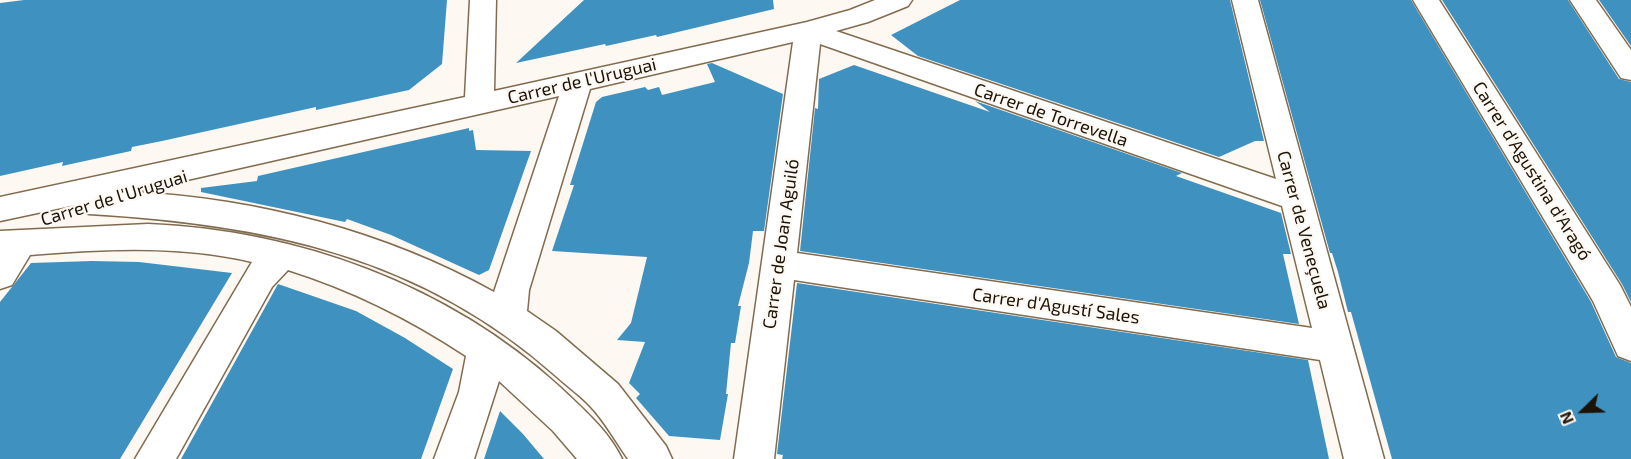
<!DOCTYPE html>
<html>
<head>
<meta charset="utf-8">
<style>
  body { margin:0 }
  #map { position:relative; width:1631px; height:459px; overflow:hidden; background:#fdf8f2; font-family:"Exo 2",sans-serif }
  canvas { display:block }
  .north { position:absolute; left:1553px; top:381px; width:60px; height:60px; -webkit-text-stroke:4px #fdf8f2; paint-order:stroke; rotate:247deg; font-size:16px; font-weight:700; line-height:24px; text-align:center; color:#1c1308 }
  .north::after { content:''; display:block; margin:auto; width:21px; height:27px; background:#1c1308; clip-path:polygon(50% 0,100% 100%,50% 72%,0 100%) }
</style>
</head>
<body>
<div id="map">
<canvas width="1631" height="459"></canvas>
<div class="north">N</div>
</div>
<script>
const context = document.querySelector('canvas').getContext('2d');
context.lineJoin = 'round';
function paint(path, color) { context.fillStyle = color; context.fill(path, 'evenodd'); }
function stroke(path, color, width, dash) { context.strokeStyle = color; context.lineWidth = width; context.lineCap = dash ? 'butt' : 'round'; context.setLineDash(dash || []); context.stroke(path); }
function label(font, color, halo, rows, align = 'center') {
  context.font = font + ' "Exo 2",sans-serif'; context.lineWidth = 4.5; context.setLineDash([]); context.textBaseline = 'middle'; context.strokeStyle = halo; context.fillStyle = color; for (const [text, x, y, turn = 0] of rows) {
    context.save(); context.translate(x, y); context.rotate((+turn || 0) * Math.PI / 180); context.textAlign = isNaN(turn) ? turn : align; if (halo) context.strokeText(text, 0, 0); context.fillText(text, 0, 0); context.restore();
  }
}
const building = new Path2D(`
  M24 0H447L442 64 409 90 316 110V107L162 141 132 147 131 151 62 166 63 162 0 176V3Z
  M584 0H773L774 9 657 37 656 35 606 46 605 44 516 63Z
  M960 0H1230L1264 141H1255L1219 157 918 56 891 35Z
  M1260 0H1411L1591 302 1616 357 1631 363V459H1392L1351 312H1348L1338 272 1332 253H1330Z
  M1442 0H1568L1619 79 1631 82V302L1622 284Z
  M1599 0H1631V46Z
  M712 63 783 94 764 231H753L749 263 738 306H741L735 343H731L726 394H728L720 440 669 436 636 398 640 394 629 383 645 342 617 340 631 323 647 257 552 251 574 185H570L596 102 602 97 645 87 648 90 659 87 662 95 715 82 707 64Z
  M854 65 990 112 975 101 1182 173 1176 176 1281 213 1291 254H1283L1299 324 800 251 815 108 818 109 819 79Z
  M469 128V131L473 130 476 150 531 151 489 270 479 275 391 235 347 219 345 222 201 192V188L257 181 258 176Z
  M92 261 139 262 232 273 120 459H0V302L31 263Z
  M797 283 1308 360 1329 459H782L783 455 777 454Z
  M278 284 356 311 405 338 453 369 421 459H181Z
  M500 411 523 434 544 459H484Z`);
const minor = new Path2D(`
  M470 0H496L494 91 807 22 850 10 875 0H912L908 6 868 22 836 31 1276 179 1232 0H1258L1384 459H1344L1320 360 794 280 774 459H734L793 42 590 89 529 290 527 311 556 331 618 384 666 446 672 459H628C616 442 605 422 591 407 581 396 568 387 557 377 422 256 265 224 89 214L78 211 75 205 0 221V197L465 97ZM820 44 1282 206 1312 328 797 253ZM559 96 494 292C384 231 259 199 134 192Z
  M1413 0H1439L1620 285 1631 307V361L1618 356 1593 301Z
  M1570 0H1596L1631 50V80L1621 78Z
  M148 224C298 230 448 285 560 387 582 408 609 431 622 459H577L553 431 499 381 474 459H434L459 392 466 356C410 319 352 290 288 270L272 287 176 459H135L252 262C179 245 104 249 30 255L12 285 0 289V231Z`);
const streetNames = [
  ["Carrer de l'Uruguai",582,81,-13],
  ["Carrer de Torrevella",1051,115,19],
  ["Carrer d'Agustina d'Aragó",1532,171,58],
  ["Carrer de l'Uruguai",114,198,-17],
  ["Carrer de Veneçuela",1304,230,75],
  ["Carrer de Joan Aguiló",781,244,-82],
  ["Carrer d'Agustí Sales",1056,306,8]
];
paint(building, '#3f91c0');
stroke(minor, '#816c50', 3);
paint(minor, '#fff');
label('18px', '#1c1308', '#fdf8f2', streetNames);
</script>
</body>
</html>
